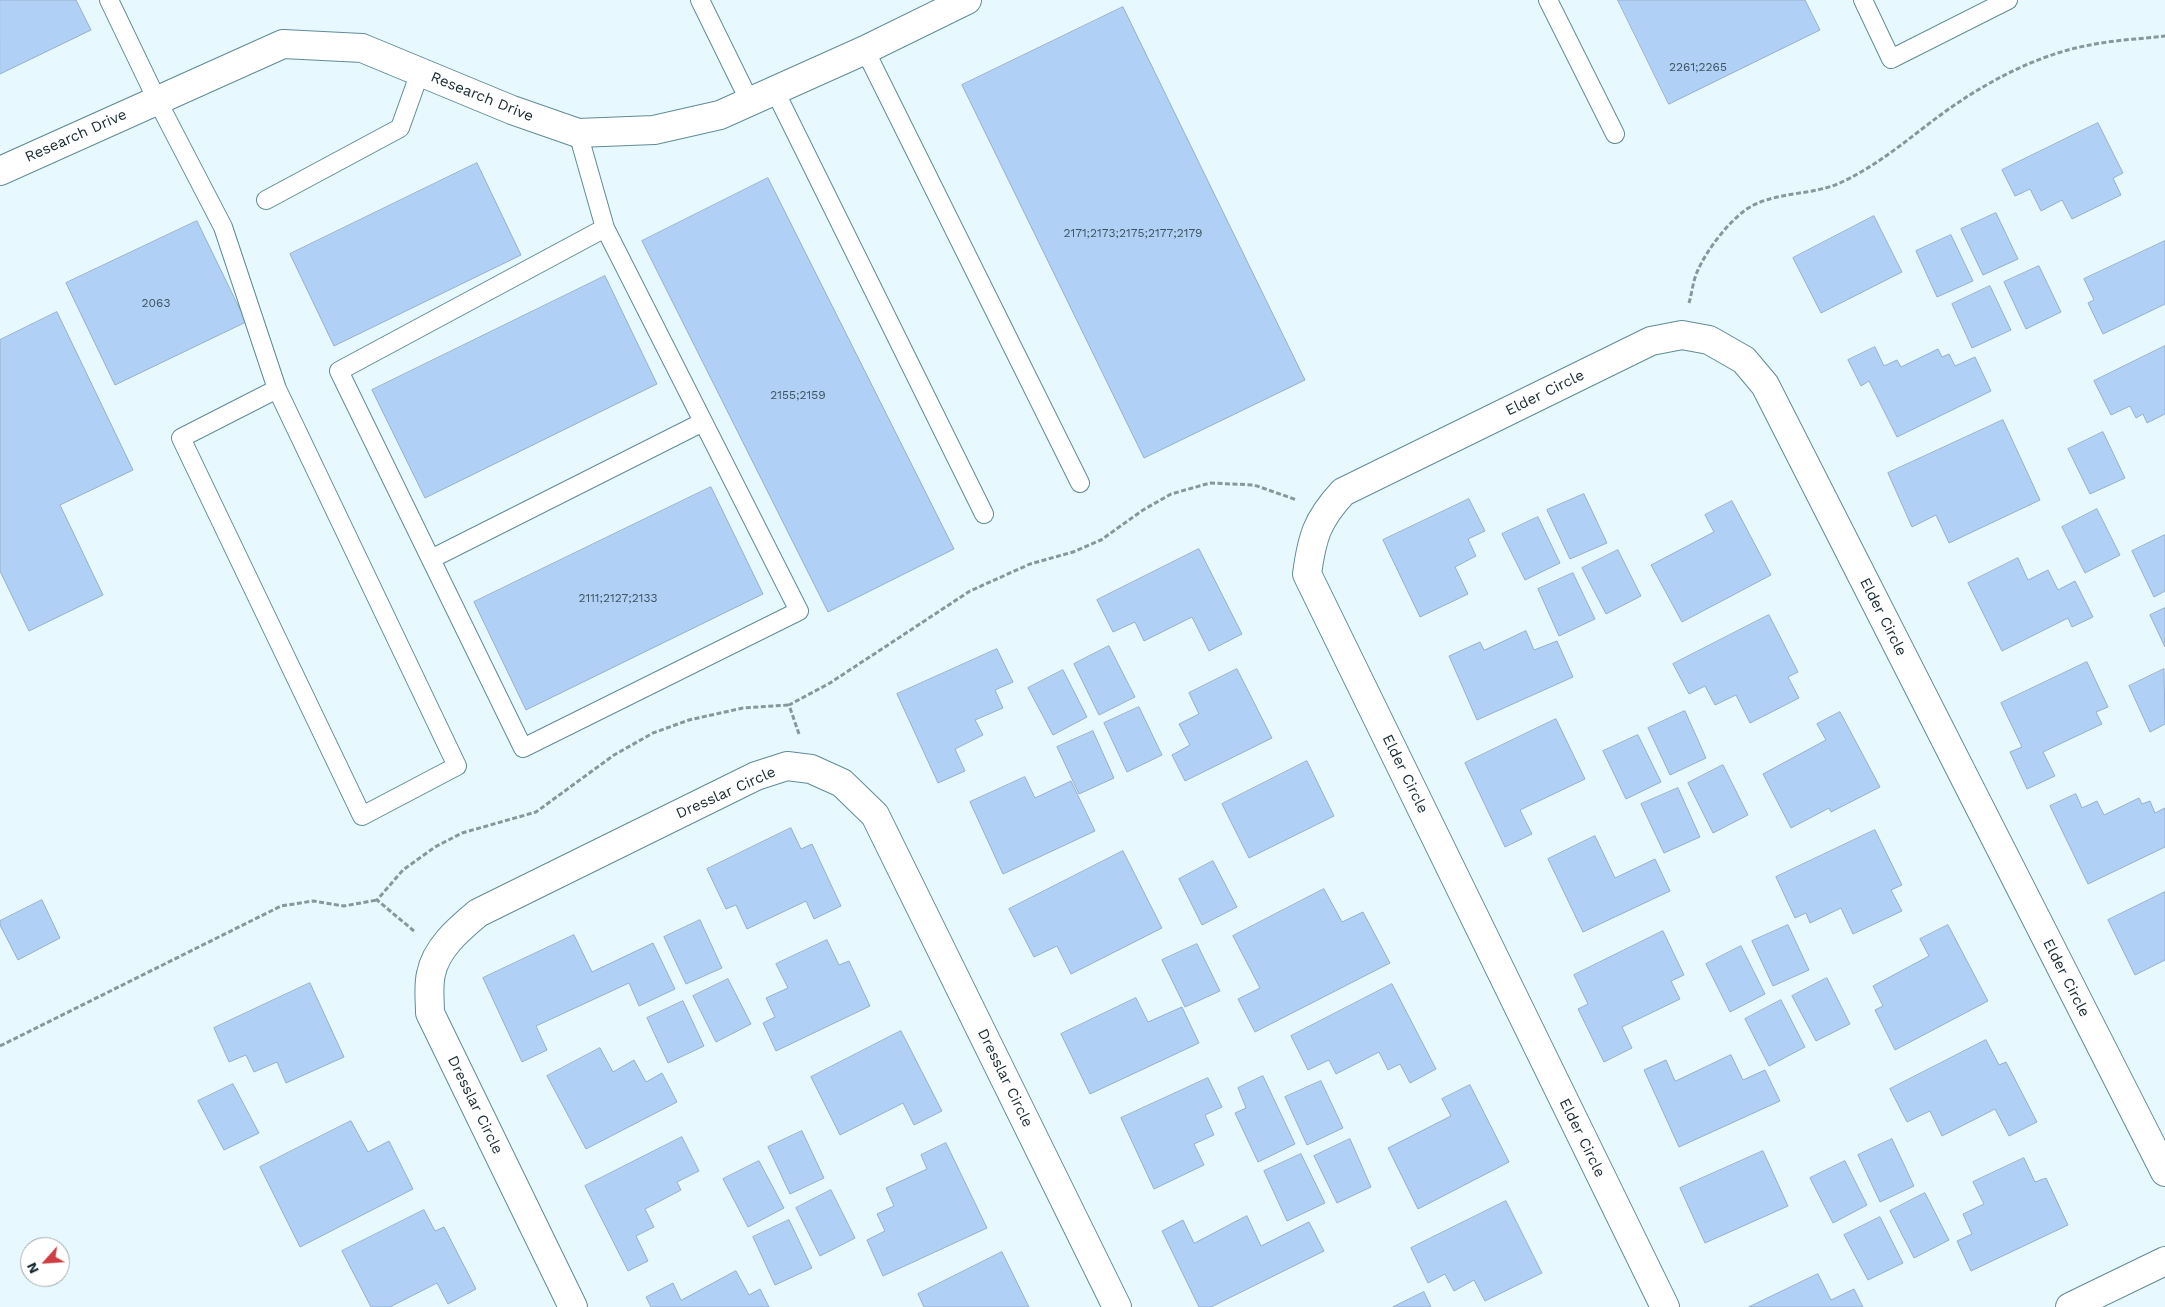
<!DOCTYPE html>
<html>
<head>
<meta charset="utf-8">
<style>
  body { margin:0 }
  #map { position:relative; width:2165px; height:1307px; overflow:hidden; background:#e7f9fe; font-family:"Work Sans",sans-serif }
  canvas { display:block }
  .north { position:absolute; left:20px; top:1237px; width:50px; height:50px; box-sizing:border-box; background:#fff; border:1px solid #a3aaac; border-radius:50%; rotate:244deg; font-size:14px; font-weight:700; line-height:20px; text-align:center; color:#192b30 }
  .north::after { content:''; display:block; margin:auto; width:18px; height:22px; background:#ce3f44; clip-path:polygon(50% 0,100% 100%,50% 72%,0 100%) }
</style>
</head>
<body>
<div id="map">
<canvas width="2165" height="1307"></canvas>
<div class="north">N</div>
</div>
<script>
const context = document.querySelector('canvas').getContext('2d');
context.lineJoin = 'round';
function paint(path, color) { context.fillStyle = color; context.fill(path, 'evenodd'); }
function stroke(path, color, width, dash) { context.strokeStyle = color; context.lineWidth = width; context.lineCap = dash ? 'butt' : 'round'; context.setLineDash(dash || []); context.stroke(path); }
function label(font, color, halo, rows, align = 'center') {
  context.font = font + ' "Work Sans",sans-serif'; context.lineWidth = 5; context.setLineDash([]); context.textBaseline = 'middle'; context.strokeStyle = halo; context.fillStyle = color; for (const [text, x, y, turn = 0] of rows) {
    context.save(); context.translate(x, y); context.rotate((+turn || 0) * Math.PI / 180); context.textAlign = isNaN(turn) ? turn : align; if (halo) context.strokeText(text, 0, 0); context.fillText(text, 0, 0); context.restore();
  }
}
const building = new Path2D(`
  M0 0H76L91 30 0 74Z
  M1618 0H1805L1820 30 1669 104Z
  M1123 7 1305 380 1144 458 962 85Z
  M2098 123 2123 173 2113 178 2121 195 2072 219 2062 200 2041 211 2030 189 2015 196 2002 170Z
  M477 163 521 255 334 346 290 254Z
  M768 178 954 549 828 612 642 241Z
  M1996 213 2018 259 1983 275 1961 229Z
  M1874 216 1902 272 1821 313 1793 258Z
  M197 221 246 322 115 385 66 283Z
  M1951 235 1973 281 1937 297 1916 251Z
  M2165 241V304L2103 334 2088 303 2094 300 2084 279Z
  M2039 266 2061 312 2026 329 2004 282Z
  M605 276 657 384 425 498 372 390Z
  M1990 286 2011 330 1972 348 1952 304Z
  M57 312 133 470 60 505 103 595 29 631 0 571V340Z
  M2165 346V414L2147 423 2143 414 2136 418 2130 406 2111 415 2094 381Z
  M1875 347 1884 366 1897 360 1901 367 1938 349 1942 357 1949 354 1955 366 1975 357 1991 391 1897 437 1869 381 1861 386 1848 360Z
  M2003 420 2040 500 1949 543 1936 515 1912 527 1888 473Z
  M2103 432 2125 478 2090 494 2068 449Z
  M711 487 763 594 526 710 474 602Z
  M1584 494 1607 543 1570 559 1547 510Z
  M1469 499 1485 531 1468 539 1476 556 1455 567 1468 594 1420 617 1383 540Z
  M1732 501 1771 575 1682 622 1651 565 1714 532 1705 515Z
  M2097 509 2120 555 2085 573 2062 527Z
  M1538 517 1560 563 1525 580 1502 534Z
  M2165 535V591L2154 597 2132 551Z
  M1199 549 1242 634 1209 651 1192 617 1144 641 1135 622 1113 632 1097 600Z
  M1618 550 1641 596 1606 614 1582 568Z
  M2018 558 2028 580 2048 570 2058 590 2075 581 2093 617 2072 627 2068 618 2002 651 1968 583Z
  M1573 573 1595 619 1559 636 1538 589Z
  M2165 608V647L2150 615Z
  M1769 615 1798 672 1788 677 1799 698 1750 723 1736 695 1715 705 1705 686 1689 694 1673 664Z
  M1526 631 1534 650 1557 641 1573 677 1477 720 1449 656 1480 642 1484 650Z
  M1109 646 1135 697 1099 715 1074 664Z
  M997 649 1013 682 995 690 1003 708 975 720 983 735 955 749 965 771 938 783 897 694Z
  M2087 662 2108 707 2096 712 2102 724 2043 752 2055 776 2027 789 2010 752 2022 747 2001 703Z
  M1237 669 1272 738 1185 781 1172 755 1190 745 1179 724 1199 714 1189 693Z
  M2164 669 2165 724 2150 732 2129 686Z
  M1063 670 1087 717 1053 735 1028 688Z
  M1139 707 1162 755 1127 772 1104 723Z
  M1685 711 1706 758 1670 775 1648 728Z
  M1840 712 1880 787 1831 812 1829 808 1791 828 1763 774 1826 740 1817 724Z
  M1556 719 1585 779 1520 810 1532 834 1505 847 1465 763Z
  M1093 731 1114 778 1079 794 1057 747Z
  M1638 735 1661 782 1626 799 1603 751Z
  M1307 761 1334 816 1249 858 1222 804Z
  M1723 765 1748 815 1713 833 1688 783Z
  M1025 777 1035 798 1071 781 1095 831 1003 874 970 802Z
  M1678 788 1700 837 1664 853 1641 804Z
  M2076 794 2082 808 2097 801 2104 815 2139 798 2142 804 2150 801 2155 813 2165 808V847L2088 884 2050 806Z
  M791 828 801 849 812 844 841 906 814 919 806 901 747 929 736 905 726 909 707 869Z
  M1875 830 1902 885 1891 890 1902 911 1853 934 1841 908 1810 923 1806 913 1795 918 1776 877Z
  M1595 836 1615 878 1655 859 1670 891 1583 932 1548 859Z
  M1123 851 1162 928 1071 974 1057 946 1034 957 1009 909Z
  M1213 861 1237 907 1202 925 1179 879Z
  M1324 889 1342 922 1363 912 1390 963 1255 1032 1238 999 1260 988 1233 936Z
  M2165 892V960L2135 975 2108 920Z
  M42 900 60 938 18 960 0 925V921Z
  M700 920 722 968 686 984 664 937Z
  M1788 925 1809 970 1773 986 1752 941Z
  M1948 925 1988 1001 1895 1050 1875 1010 1883 1006 1873 986 1929 956 1920 939Z
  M1663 931 1684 975 1671 981 1680 999 1622 1027 1632 1048 1604 1062 1578 1009 1588 1004 1574 975Z
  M574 935 592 972 653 943 675 989 639 1006 629 983 536 1026 547 1050 522 1062 483 978Z
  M827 940 839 965 849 961 870 1006 776 1051 763 1023 775 1017 766 998 788 988 776 964Z
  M1197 944 1220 991 1185 1007 1162 960Z
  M1741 946 1765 994 1730 1012 1706 964Z
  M1827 978 1850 1024 1816 1041 1792 996Z
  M728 979 751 1024 716 1042 693 996Z
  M310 983 344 1057 286 1083 277 1062 254 1072 246 1055 229 1062 214 1028Z
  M1392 984 1436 1069 1410 1083 1400 1064 1388 1070 1379 1052 1336 1074 1329 1060 1308 1070 1291 1036Z
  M1136 998 1148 1022 1182 1007 1199 1043 1090 1094 1061 1034Z
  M1781 1000 1805 1047 1769 1066 1745 1019Z
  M683 1001 704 1046 668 1063 647 1018Z
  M901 1031 942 1111 914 1125 903 1103 840 1135 811 1077Z
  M1986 1040 1999 1065 2006 1062 2037 1122 2009 1136 1995 1109 1942 1136 1930 1111 1907 1122 1890 1089Z
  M600 1048 613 1072 634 1060 646 1082 662 1073 677 1102 586 1149 547 1076Z
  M1731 1055 1743 1080 1765 1070 1780 1101 1679 1147 1644 1070 1666 1060 1675 1081Z
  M1263 1076 1295 1144 1258 1162 1235 1113 1246 1108 1238 1088Z
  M1208 1078 1222 1107 1205 1115 1214 1135 1194 1144 1204 1165 1154 1189 1121 1118Z
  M1321 1081 1343 1128 1307 1145 1285 1097Z
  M233 1084 259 1133 224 1150 198 1101Z
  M1470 1085 1509 1162 1418 1209 1388 1148 1451 1116 1442 1099Z
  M351 1121 368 1152 389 1141 413 1189 300 1247 260 1167Z
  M802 1131 824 1178 790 1194 768 1147Z
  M682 1137 699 1171 677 1182 681 1190 645 1209 654 1227 636 1236 648 1261 628 1271 585 1186Z
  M1350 1139 1371 1187 1337 1203 1314 1156Z
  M1892 1139 1914 1186 1880 1202 1858 1155Z
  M946 1143 987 1228 883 1276 867 1240 885 1231 877 1214 894 1206 886 1188 927 1169 921 1155Z
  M1763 1151 1788 1206 1705 1243 1680 1188Z
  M1301 1154 1325 1203 1287 1221 1264 1171Z
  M2024 1158 2035 1182 2046 1178 2068 1225 1971 1271 1957 1241 1972 1234 1963 1214 1984 1204 1973 1182Z
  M759 1161 784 1208 748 1227 723 1179Z
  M1845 1161 1867 1205 1833 1223 1810 1178Z
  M831 1190 855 1238 820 1256 796 1208Z
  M1925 1193 1949 1240 1914 1258 1890 1211Z
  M1506 1201 1542 1273 1485 1301 1474 1280 1454 1291 1445 1274 1428 1283 1411 1248Z
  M424 1210 435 1231 444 1227 476 1289 448 1304 437 1283 390 1307H371L342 1251Z
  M1247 1216 1261 1246 1309 1222 1324 1251 1211 1307H1199L1162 1231 1183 1220 1194 1243Z
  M1880 1217 1903 1263 1868 1280 1844 1235Z
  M789 1220 812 1268 775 1285 753 1237Z
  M1002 1252 1029 1307H924L918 1294Z
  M736 1271 749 1295 760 1289 769 1307H651L646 1297 673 1283 681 1300Z
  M1818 1274 1831 1300 1854 1289 1863 1307H1749Z
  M1424 1292 1431 1307H1393Z`);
const path = new Path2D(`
  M1689 303C1692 293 1693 280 1698 270 1707 250 1726 225 1744 211 1772 190 1813 197 1844 181 1888 160 1922 126 1962 100 2000 75 2045 53 2090 45 2114 40 2140 39 2165 36
  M799 734 789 705 830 683 970 591 1030 564 1073 552 1101 540 1143 510 1171 494 1210 483 1254 485 1297 500
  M414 931 377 900 403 870 435 847 462 833 536 812 614 755 653 733 689 720 743 708 789 705
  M0 1046 281 906 313 901 344 906 377 900`);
const lane = new Path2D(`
  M109 0 157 100 223 227 277 389 457 766 362 816 181 438 277 389
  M700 0 750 102
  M1548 0 1615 134
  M1863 0 1891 59 2008 0
  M865 50 1080 483
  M775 91 984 514
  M578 133 605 228 339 371 523 748 799 611 605 228
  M266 200 400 128 420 72
  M431 559 703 422`);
const street = new Path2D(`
  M0 171 283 44 362 48 512 110 578 133 654 130 720 115 865 50 967 0
  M573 1307 430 1013C430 1001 428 986 431 974 436 948 459 929 478 913L756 776 787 766 811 769 842 783 875 815 1117 1307
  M1665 1307 1307 574C1312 537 1317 520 1343 492L1651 341 1682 335 1709 340 1744 360 1765 385 2165 1172
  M2070 1307 2165 1261`);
const numberNames = [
  ["2261;2265",1698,67],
  ["2171;2173;2175;2177;2179",1133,233],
  ["2063",156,303],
  ["2155;2159",798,395],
  ["2111;2127;2133",618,598]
];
const streetNames = [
  ["Research Drive",482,97,22],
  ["Research Drive",76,136,-24],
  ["Elder Circle",1545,393,-26],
  ["Elder Circle",1883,617,63],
  ["Elder Circle",1405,774,64],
  ["Dresslar Circle",726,793,-24],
  ["Elder Circle",2066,978,63],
  ["Dresslar Circle",1005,1078,64],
  ["Dresslar Circle",475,1105,64],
  ["Elder Circle",1582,1138,64]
];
paint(building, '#b0d1f5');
stroke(building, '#96afcc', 1);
stroke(lane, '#608b97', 20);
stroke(street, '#608b97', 30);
stroke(path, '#86989d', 3, [5, 2.5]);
stroke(lane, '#fff', 18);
stroke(street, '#fff', 28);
label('12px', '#3f5461', null, numberNames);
label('15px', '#192b30', '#fff', streetNames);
</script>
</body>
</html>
